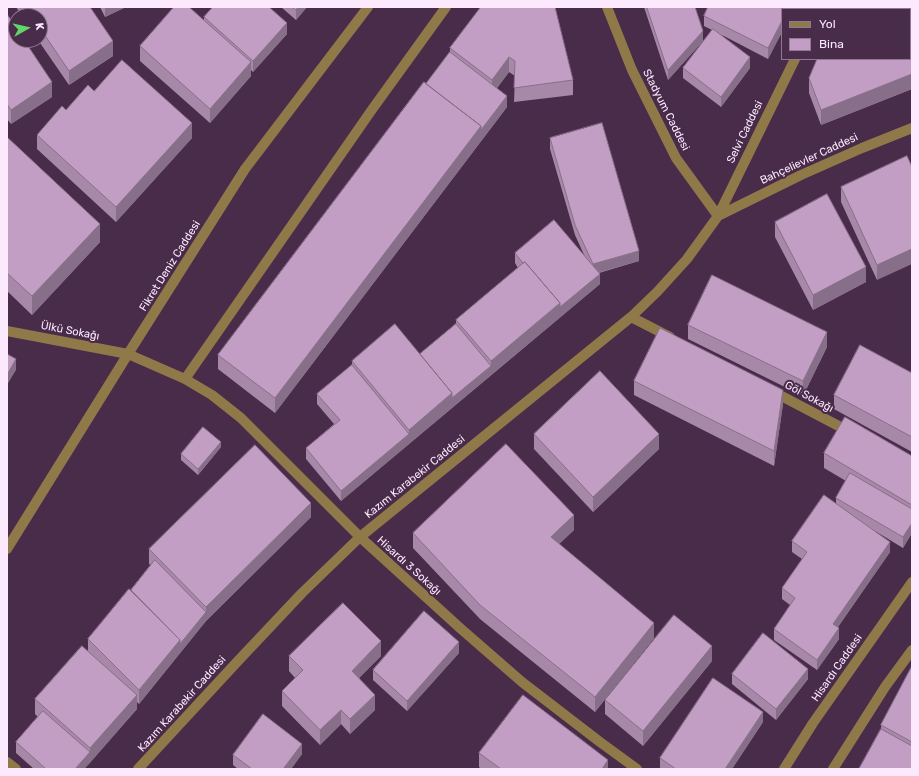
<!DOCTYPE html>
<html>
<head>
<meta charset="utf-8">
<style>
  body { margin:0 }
  #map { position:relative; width:919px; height:776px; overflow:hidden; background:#492b4a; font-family:Rubik,sans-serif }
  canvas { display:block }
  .frame { position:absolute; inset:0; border:8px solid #fce9fd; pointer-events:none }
  .legend { position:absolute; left:781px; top:8px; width:130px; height:52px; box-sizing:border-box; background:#492b4a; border:1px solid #917792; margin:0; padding:5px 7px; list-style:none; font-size:12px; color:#fce9fd }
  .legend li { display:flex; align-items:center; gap:8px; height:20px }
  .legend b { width:20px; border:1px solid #917792 }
  .north { position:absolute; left:8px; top:8px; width:40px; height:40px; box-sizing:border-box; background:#492b4a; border:1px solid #917792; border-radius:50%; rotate:82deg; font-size:11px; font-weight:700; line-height:16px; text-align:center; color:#fce9fd }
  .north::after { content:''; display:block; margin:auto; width:14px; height:18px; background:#61d46a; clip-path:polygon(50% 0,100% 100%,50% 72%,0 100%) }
</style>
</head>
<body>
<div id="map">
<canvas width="919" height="776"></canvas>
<div class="frame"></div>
<ul class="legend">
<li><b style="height:5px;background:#907948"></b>Yol</li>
<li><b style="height:11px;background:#c29ec4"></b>Bina</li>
</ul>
<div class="north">K</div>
</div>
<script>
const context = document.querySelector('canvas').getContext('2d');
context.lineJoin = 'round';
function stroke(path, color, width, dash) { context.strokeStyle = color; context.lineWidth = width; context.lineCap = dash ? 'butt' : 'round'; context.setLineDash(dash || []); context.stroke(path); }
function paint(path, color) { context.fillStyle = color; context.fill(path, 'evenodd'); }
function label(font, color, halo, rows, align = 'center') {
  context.font = font + ' Rubik,sans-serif'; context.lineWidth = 4; context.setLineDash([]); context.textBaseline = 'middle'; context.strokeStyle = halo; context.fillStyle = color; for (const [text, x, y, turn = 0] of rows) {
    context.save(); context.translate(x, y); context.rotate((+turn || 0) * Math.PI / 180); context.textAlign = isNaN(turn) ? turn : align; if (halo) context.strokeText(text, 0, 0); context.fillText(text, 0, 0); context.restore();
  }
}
const minor = new Path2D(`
  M607 7 632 70 676 158 718 216
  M819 9 820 7
  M718 216 801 175 862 148 912 128
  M631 317 670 337
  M7 331 128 354 185 379 212 395 241 418 360 537 460 628 522 682 600 742 637 769
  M185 379 371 111 446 7
  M770 390 852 433
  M7 549 128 354 245 169 346 36 368 7
  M7 762 16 769
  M138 769 237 662 302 593 360 537 631 317 657 292 687 259 718 216 795 59
  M784 769 813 723 912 582
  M833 769 885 687 912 650`);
const wall = new Path2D(`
  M16 7H90L113 56 69 85 38 40H40V16H22Z
  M100 7H126L105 17Z
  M281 7H307L296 20Z
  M481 7 573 80V95L514 102 515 76 509 72 497 88 507 107 275 413 218 369V355L450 52V48Z
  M644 7H695L703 41 668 80Z
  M794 7 793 9H782V32L768 59 722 35 750 68 721 107 683 78V68L712 30 704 26V16Z
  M910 7H912V12Z
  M7 14 52 97 11 124 7 119Z
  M204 17 287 34 253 72 251 70V76L210 123 140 61V46L204 20Z
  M912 57V89L821 125 809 93V78Z
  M94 91 192 138 116 222 37 149V135L66 110Z
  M7 137 100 242 32 315 7 291Z
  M550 138 639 261 599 273 600 284 341 501 306 459V448L334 424 317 404V394L352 365V361L420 354 456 324V320L518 268 515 263V253L585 257 575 235 550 149Z
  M907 156 877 280 841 202V187Z
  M775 222 866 282 813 310 775 237Z
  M688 325 827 347 803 396 688 339Z
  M912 373V452L834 409V395Z
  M634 381 783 404 774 466 634 395Z
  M534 434 659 449 593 512 534 449Z
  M221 447 198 475 181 460V454Z
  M824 453 912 456V533L903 548 875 531 890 552 838 627 839 639 817 670 774 640V629L790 605 782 599V588L802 559 792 552V541L836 504V498L846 481 824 468Z
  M311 517 206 621 139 704 137 702V709L84 769H34L16 753V742L38 717 35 714V699L88 650V639L131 591 151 565 149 564V549Z
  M574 530 559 544 654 638 595 712 480 619 413 548V533Z
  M459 653 407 711 373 680V670Z
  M289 656H381L359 678 375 710 350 734 341 724 320 745 282 706V691L295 678 289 671Z
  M712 661 643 746 605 714V700Z
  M912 666V769L881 729V725Z
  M732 674 808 679 776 720 732 684Z
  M763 722 732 769H660V758Z
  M479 753 608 769H481L479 767Z
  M302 754 291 769H238L233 765V755Z`);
const shadedWall = new Path2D(`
  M105 7H126L105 17Z
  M298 7H307L296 20V10Z
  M789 7H794L793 9H788Z
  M782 21V32L768 59V48Z
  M287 23V34L253 72V61Z
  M703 31V41L668 80V70Z
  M113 41V56L69 85V71Z
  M509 57V72L492 95V80Z
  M750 57V68L721 107V97Z
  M251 62V76L210 123V109Z
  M912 74V89L821 125V110Z
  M52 82V97L11 124V110Z
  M507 96V107L275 413V398L481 126Z
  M192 123V138L116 222V207Z
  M100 224V242L32 315V296Z
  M912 249V264L877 280V265Z
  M639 251V261L593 274V264Z
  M866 267V282L813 310V295Z
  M600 274V284L341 501V491L409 434V430L452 393 491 366V361L560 303Z
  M827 332V347L803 396V381Z
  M16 359V370L7 385V375Z
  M783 390V404L774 466V451Z
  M659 434V449L593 512V497Z
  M221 442V447L198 475V469Z
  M311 503V517L206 621 139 704V690L180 640 206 612V607Z
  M574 515V530L551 552V537Z
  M912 523V533L903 548V537Z
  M890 542V552L833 634V624Z
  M654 623V638L595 712V697Z
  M839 628V639L817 670V660Z
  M381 641V656L352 685V671Z
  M459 642V653L407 711V701Z
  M712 646V661L643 746V731Z
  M808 669V679L776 720V709Z
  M137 695V709L90 763V748Z
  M375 695V710L350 734V719Z
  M341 710V724L320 745V730Z
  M763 712V722L732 769H725Z
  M302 744V754L291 769H283Z
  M90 752V763L84 769H75Z
  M608 760V769H602Z`);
const building = new Path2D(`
  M26 7H90L113 41 69 71 40 28V16H32Z
  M174 7H189L251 62 210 109 140 46Z
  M213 7H269L287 23 253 61 204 17Z
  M293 7H298L296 10Z
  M481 7H555L573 80 514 88 515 61 509 57 492 80 450 48Z
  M647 7H695L703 31 668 70Z
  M708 7H789L788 9H782V21L768 48 704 16Z
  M840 7H892L893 9H839Z
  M7 14 16 28V40H24L52 82 11 110 7 104Z
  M713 29 750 57 721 97 683 68Z
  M450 52 507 96 481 130V126L426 84Z
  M910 52 912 57V74L821 110 809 78 817 59H910Z
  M122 60 192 123 116 207 37 135 62 106 66 110 88 85 94 91Z
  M424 82 481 126 275 398 218 355Z
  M602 123 639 251 593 264 575 225 550 138Z
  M7 137 100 224 32 296 7 273Z
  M907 156 912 167V249L877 265 841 187Z
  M827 194 866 267 813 295 775 222Z
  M554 220 600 274 560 307V303L525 262 523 263 515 253Z
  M525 262 560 303 491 361 456 320Z
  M712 275 827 332 803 381 688 325Z
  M395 324 452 393 409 430 352 361Z
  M456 324 491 366 452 398V393L420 354Z
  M660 328 783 390 774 451 634 381Z
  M860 345 912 373V437L834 395Z
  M7 354 16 359 7 375Z
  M352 365 409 434 341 491 306 448 340 420 317 394Z
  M600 371 659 434 593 497 534 434Z
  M845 417 912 456V505L824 453Z
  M203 427 221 442 198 469 181 454Z
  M506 444 574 515 551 537 654 623 595 697 480 605 413 533Z
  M255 445 311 503 206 607 149 549Z
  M850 473 912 509V523L903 537 836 498Z
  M824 495 890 542 833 624 839 628 817 660 774 629 795 598 782 588 807 552 792 541Z
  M155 560 206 612 180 644V640L131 590Z
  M129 589 180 640 139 690 88 639Z
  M343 603 381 641 352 671 375 695 350 719 341 710 320 730 282 691 303 670 289 656Z
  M424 611 459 642 407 701 373 670Z
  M674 615 712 646 643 731 605 700Z
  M763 633 808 669 776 709 732 674Z
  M82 646 137 695 90 748 35 699Z
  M912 666V742L881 725Z
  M713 678 763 712 725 769H676L660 758Z
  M523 695 608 760 602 769H501L479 753Z
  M43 711 90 752 75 769H46L16 742Z
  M263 714 302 744 283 769H252L233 755Z
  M881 729 912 746V769H859Z`);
const streetNames = [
  ["Stadyum Caddesi",666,110,63],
  ["Selvi Caddesi",745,132,-64],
  ["Bahçelievler Caddesi",809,159,-25],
  ["Fikret Deniz Caddesi",170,266,-58],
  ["Ülkü Sokağı",70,331,11],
  ["Göl Sokağı",809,397,28],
  ["Kazım Karabekir Caddesi",415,477,-39],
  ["Hisardı 3 Sokağı",409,566,42],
  ["Hisardı Caddesi",837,668,-55],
  ["Kazım Karabekir Caddesi",182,704,-48]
];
stroke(minor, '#907948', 10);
paint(wall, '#a788a9');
paint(shadedWall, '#886f89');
paint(building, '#c29ec4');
stroke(building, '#886f89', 1);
label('11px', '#fce9fd', '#492b4a', streetNames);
</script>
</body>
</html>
